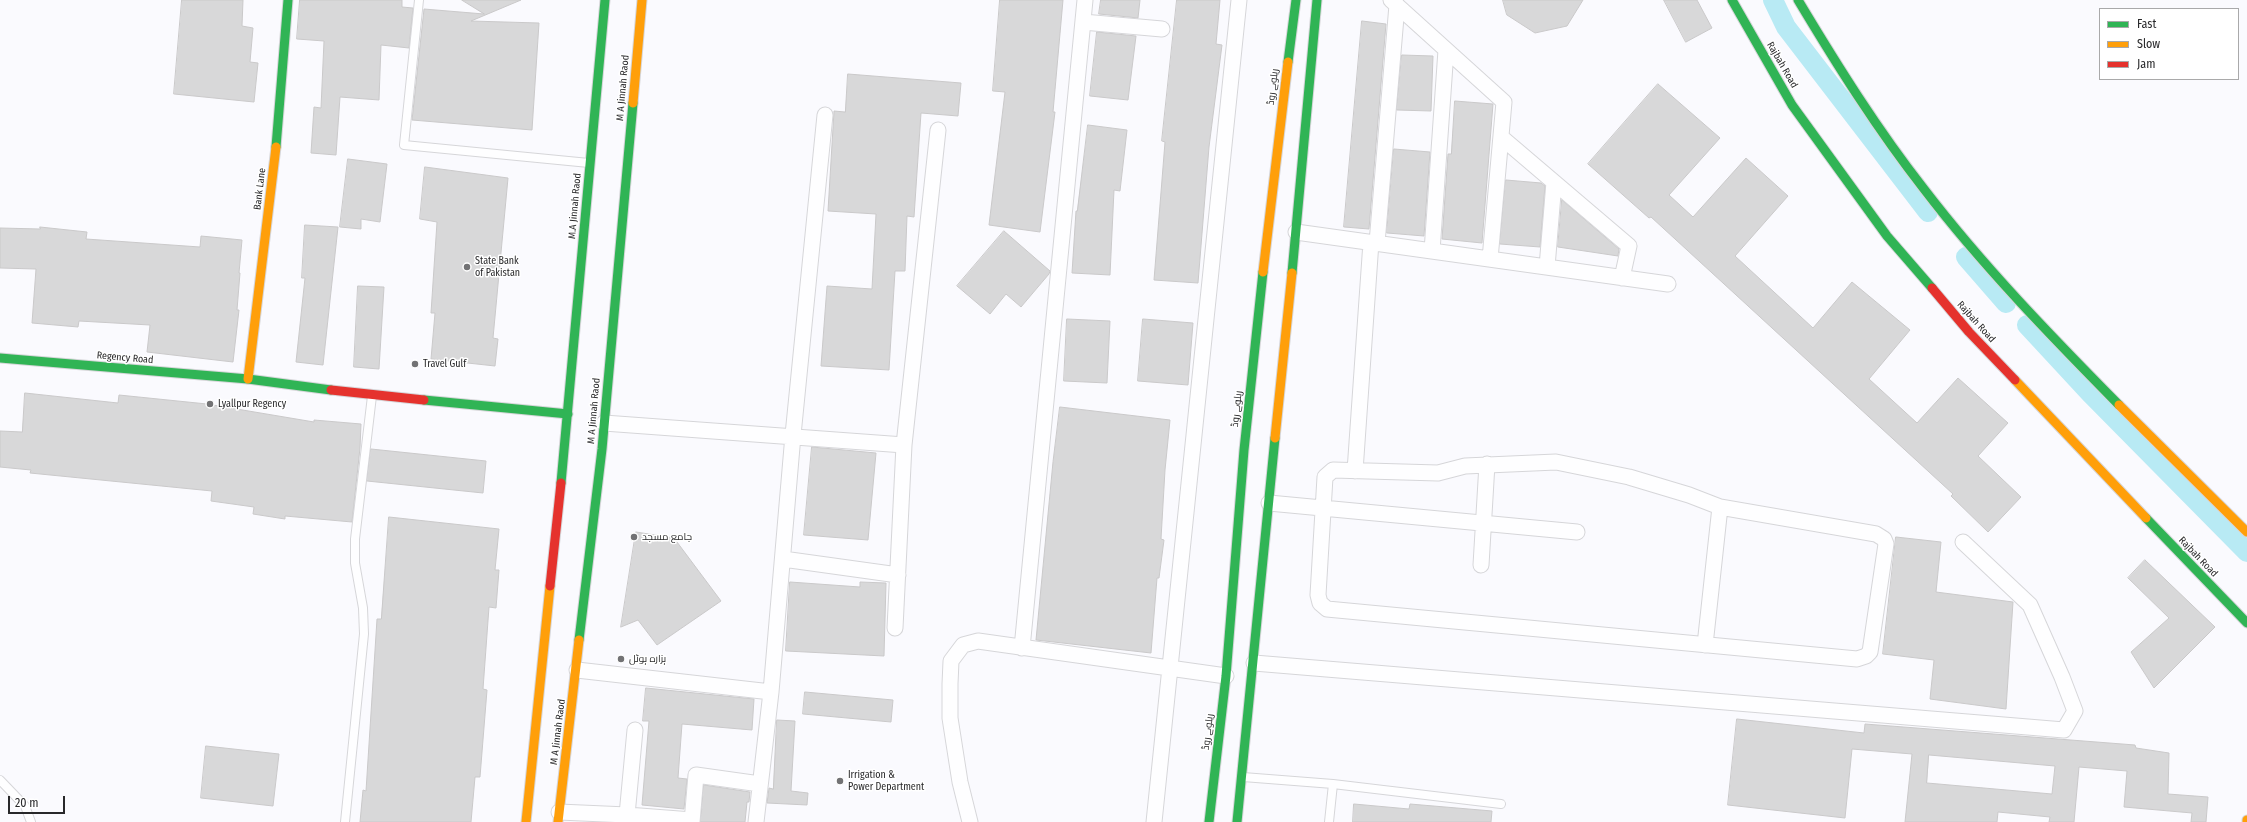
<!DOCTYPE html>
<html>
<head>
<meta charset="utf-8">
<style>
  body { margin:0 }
  #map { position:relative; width:2247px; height:822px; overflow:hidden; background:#fafafe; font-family:"Fira Sans Condensed",sans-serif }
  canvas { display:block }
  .legend { position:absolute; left:2099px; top:8px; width:140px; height:72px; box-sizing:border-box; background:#fff; border:1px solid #a9a9aa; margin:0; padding:5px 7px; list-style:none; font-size:12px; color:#28282a }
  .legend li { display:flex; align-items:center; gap:8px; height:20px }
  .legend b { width:20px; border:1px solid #a9a9aa }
  .scale { position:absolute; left:8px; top:796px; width:57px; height:18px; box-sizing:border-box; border:2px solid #28282a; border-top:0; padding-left:5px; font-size:12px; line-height:14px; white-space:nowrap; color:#28282a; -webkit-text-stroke:3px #fff; paint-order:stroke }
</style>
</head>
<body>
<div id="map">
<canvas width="2247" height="822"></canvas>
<ul class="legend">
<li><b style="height:5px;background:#30b455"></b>Fast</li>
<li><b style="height:5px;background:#ff9f0a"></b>Slow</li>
<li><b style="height:5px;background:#e5322d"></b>Jam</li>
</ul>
<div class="scale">20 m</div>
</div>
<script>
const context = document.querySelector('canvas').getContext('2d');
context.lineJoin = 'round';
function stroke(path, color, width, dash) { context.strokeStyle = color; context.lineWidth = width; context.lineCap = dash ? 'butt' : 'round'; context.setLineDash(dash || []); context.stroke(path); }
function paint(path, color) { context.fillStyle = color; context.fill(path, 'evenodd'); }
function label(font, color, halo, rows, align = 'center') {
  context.font = font + ' "Fira Sans Condensed",Cairo,sans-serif'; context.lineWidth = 3; context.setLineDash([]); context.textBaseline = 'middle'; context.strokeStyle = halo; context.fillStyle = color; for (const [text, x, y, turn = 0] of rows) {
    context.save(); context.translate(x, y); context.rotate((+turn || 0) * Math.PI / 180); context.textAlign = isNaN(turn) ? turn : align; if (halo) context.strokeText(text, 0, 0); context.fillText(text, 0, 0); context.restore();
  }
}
const canal = new Path2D(`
  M1773 0 1786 27 1928 212
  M1966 257 2006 303
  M2027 325 2090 393 2247 552`);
const building = new Path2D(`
  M182 0H243L242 26 253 28 250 62 258 63 254 102 174 94Z
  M300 0H402V7L413 8 409 48 381 45 379 100 340 97 336 155 311 153 314 107 321 108 324 41 297 39Z
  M462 0H521L471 21 539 23 532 130 412 120 424 9 484 14Z
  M1000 0H1063L1053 112H1055L1040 232 989 225 1005 92 993 91Z
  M1101 0H1140L1138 18 1099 14Z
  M1177 0H1220L1216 44 1222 45 1209 147 1198 283 1154 280 1165 142 1162 141Z
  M1503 0H1583L1567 26 1535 33 1507 15Z
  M1664 0H1697L1712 28 1686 42Z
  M1362 21 1386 24 1369 229 1344 227Z
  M1097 32 1136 36 1128 100 1090 96Z
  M1402 55 1433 56 1431 111 1397 110Z
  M848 74 961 83 958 116 921 113 914 217 907 216 905 271H895L889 370 821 366 827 286 872 289 876 214 828 211 834 111 845 112Z
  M1658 84 1720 138 1669 195 1693 217 1746 158 1788 196 1735 256 1813 328 1852 282 1910 330 1869 379 1917 423 1958 378 2008 423 1978 456 2021 497 1988 532 1951 496 1953 494 1651 217 1649 218 1588 164Z
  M1455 101 1493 104 1482 243 1442 239 1448 154H1451Z
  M1088 125 1127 130 1120 191 1114 190 1110 275 1072 273 1076 211H1077Z
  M1394 149 1430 152 1424 236 1387 233Z
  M348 159 387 164 380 222 361 219V229L340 227Z
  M425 167 508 178 493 338 498 339 495 366 431 359 435 313H431L437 222 420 219Z
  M1506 180 1541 183 1545 186 1540 247 1500 244Z
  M1562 200 1619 249 1618 256 1558 247Z
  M305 225 338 227 323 365 296 362 305 278H302Z
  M40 227 87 232 86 239 200 247 201 236 242 240 239 273H240L237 310H239L233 362 147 352 150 325 79 321 78 327 32 323 36 269 0 268V228L40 229Z
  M1004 231 1050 271 1049 274 1021 307 1006 294 990 314 957 286Z
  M358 286 384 287 379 369 354 367Z
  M1067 319 1110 321 1107 383 1064 381Z
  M1143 319 1193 323 1188 385 1138 381Z
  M25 393 118 403 119 395 207 404 314 422V420L361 424 360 448 352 522 285 516V519L253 514 254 507 211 501 212 491 30 473 31 470 0 467V431L22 432Z
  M1060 407 1170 420 1165 470 1161 539 1164 540 1159 578H1157L1151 653 1036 640 1053 462Z
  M812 447 876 453 868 540 804 535Z
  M371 449 486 461 483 493 367 481Z
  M389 517 499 529 495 570H499L496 608 489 607 483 689 487 690 480 777H475L471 822H360L363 790 366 791 377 619H381Z
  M636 532 674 538 721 601 657 645 638 620 621 627Z
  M1896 537 1941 542 1936 592 2013 602 2006 709 1930 699 1934 660 1883 654Z
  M2145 560 2215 627 2154 688 2131 652 2169 618 2128 578Z
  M790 582 860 587V582L886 583 884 656 786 651Z
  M646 688 754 699 752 730 682 724 678 778 687 779 684 809 642 805 649 721H643Z
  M805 692 893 700 891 722 803 714Z
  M1737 719 1864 733 1865 724 2135 745 2136 748 2169 753 2168 794 2208 797 2206 822H2191L2192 813 2124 807 2127 771 2079 767 2074 822H2049L2050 817 1998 812 1997 822H1905L1912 754 1852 749 1845 818 1728 805ZM1929 755 2055 766 2052 794 1927 783Z
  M777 720 795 721 791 791 808 793 807 805 767 803 769 788 773 789Z
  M206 746 279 754 273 806 201 798Z
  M704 785 750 792 749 802H747L745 822H701Z
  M1354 804 1409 809 1410 804 1492 811 1491 822H1353Z`);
const lane = new Path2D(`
  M419 0 404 145 589 163
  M1243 777 1333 784 1501 804
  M0 780 25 806 31 822
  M345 822 364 634 363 608 355 563V539L372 396
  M1329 822 1333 784`);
const street = new Path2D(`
  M1391 0 1504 102 1490 259
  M1083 22 1162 29
  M1501 137 1629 246 1622 278
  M1296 232 1668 284
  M1377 243 1397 5
  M1432 251 1446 50
  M1547 267 1554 182
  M604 423 904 445
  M1556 462 1629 477 1689 495 1720 507 1876 534 1884 539 1886 544 1870 652 1866 656 1857 659 1327 609 1320 603 1318 595 1325 477 1333 470 1438 473 1465 466Z
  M1355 471 1371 242
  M1269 503 1577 532
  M783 559 898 575
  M1481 565 1487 464
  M895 628 904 445 938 130
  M1705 645 1720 507
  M1022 648 1085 0
  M1254 663 2064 730 2075 711 2062 677 2030 605 1963 542
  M577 670 771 692
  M635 730 627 815 692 820
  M559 812 627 815 626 822
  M692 822 696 775 760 784
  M756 822 771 692 793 435 825 115
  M970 822 960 782 950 718V684L951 661 963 645 978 641 1226 676
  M1154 822 1239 0`);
const fast = new Path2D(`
  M1732 0 1792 105 1887 236 1932 288
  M1798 0C1837 65 1877 129 1924 189 1983 266 2051 336 2119 405
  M1288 62 1296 0
  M276 147 288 0
  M1292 273 1317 0
  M0 358 248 379 331 390
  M424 400 568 414
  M561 483 605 0
  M2146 518 2247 623
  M579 640 602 449 633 103
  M1209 822 1226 676 1244 450 1263 272
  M1237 822 1275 438`);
const slow = new Path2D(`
  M633 103 642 0
  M1263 272 1288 62
  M248 379 276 147
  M2015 380 2146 518
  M2119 405 2247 532
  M1275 438 1292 273
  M2247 820V822
  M526 822 550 586
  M558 822 579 640`);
const jam = new Path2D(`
  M1932 288 1969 332 2015 380
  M331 390 424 400
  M550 586 561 483`);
const markers = [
  [467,267,4,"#727274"],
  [415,364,4,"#727274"],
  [210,404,4,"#727274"],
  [634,537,4,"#727274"],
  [621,659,4,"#727274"],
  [840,781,4,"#727274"]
];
const streetNames = [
  ["Rajbah Road",1782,65,60],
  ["ریلوے روڈ",1273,87,-83],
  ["M A Jinnah Raod",623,88,-85],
  ["Bank Lane",260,189,-83],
  ["M.A Jinnah Raod",575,206,-85],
  ["Rajbah Road",1976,322,48],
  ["Regency Road",125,358,5],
  ["ریلوے روڈ",1237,409,-84],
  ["M A Jinnah Raod",594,411,-85],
  ["Rajbah Road",2198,557,46],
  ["M A Jinnah Raod",558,732,-83],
  ["ریلوے روڈ",1208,732,-83]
];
const poiNames = [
  ["State Bank",475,261],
  ["of Pakistan",475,273],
  ["Travel Gulf",423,364],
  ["Lyallpur Regency",218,404],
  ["جامع مسجد",642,537],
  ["ہزارہ ہوٹل",629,659],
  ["Irrigation &",848,775],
  ["Power Department",848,787]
];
stroke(canal, '#b8eaf4', 20);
paint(building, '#d8d8d9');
stroke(building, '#cac9ca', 1);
stroke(lane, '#d6d6d9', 10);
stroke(street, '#d6d6d9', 17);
stroke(fast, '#d6d6d9', 11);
stroke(slow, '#d6d6d9', 11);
stroke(jam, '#d6d6d9', 11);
stroke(lane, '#fefeff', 8);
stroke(street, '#fefeff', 15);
stroke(fast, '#30b455', 9);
stroke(slow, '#ff9f0a', 9);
stroke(jam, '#e5322d', 9);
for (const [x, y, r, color] of markers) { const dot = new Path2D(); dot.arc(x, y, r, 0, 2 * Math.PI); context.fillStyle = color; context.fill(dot); stroke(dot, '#fff', 1.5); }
label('10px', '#28282a', '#fff', streetNames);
label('10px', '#28282a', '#fff', poiNames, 'left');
</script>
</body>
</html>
